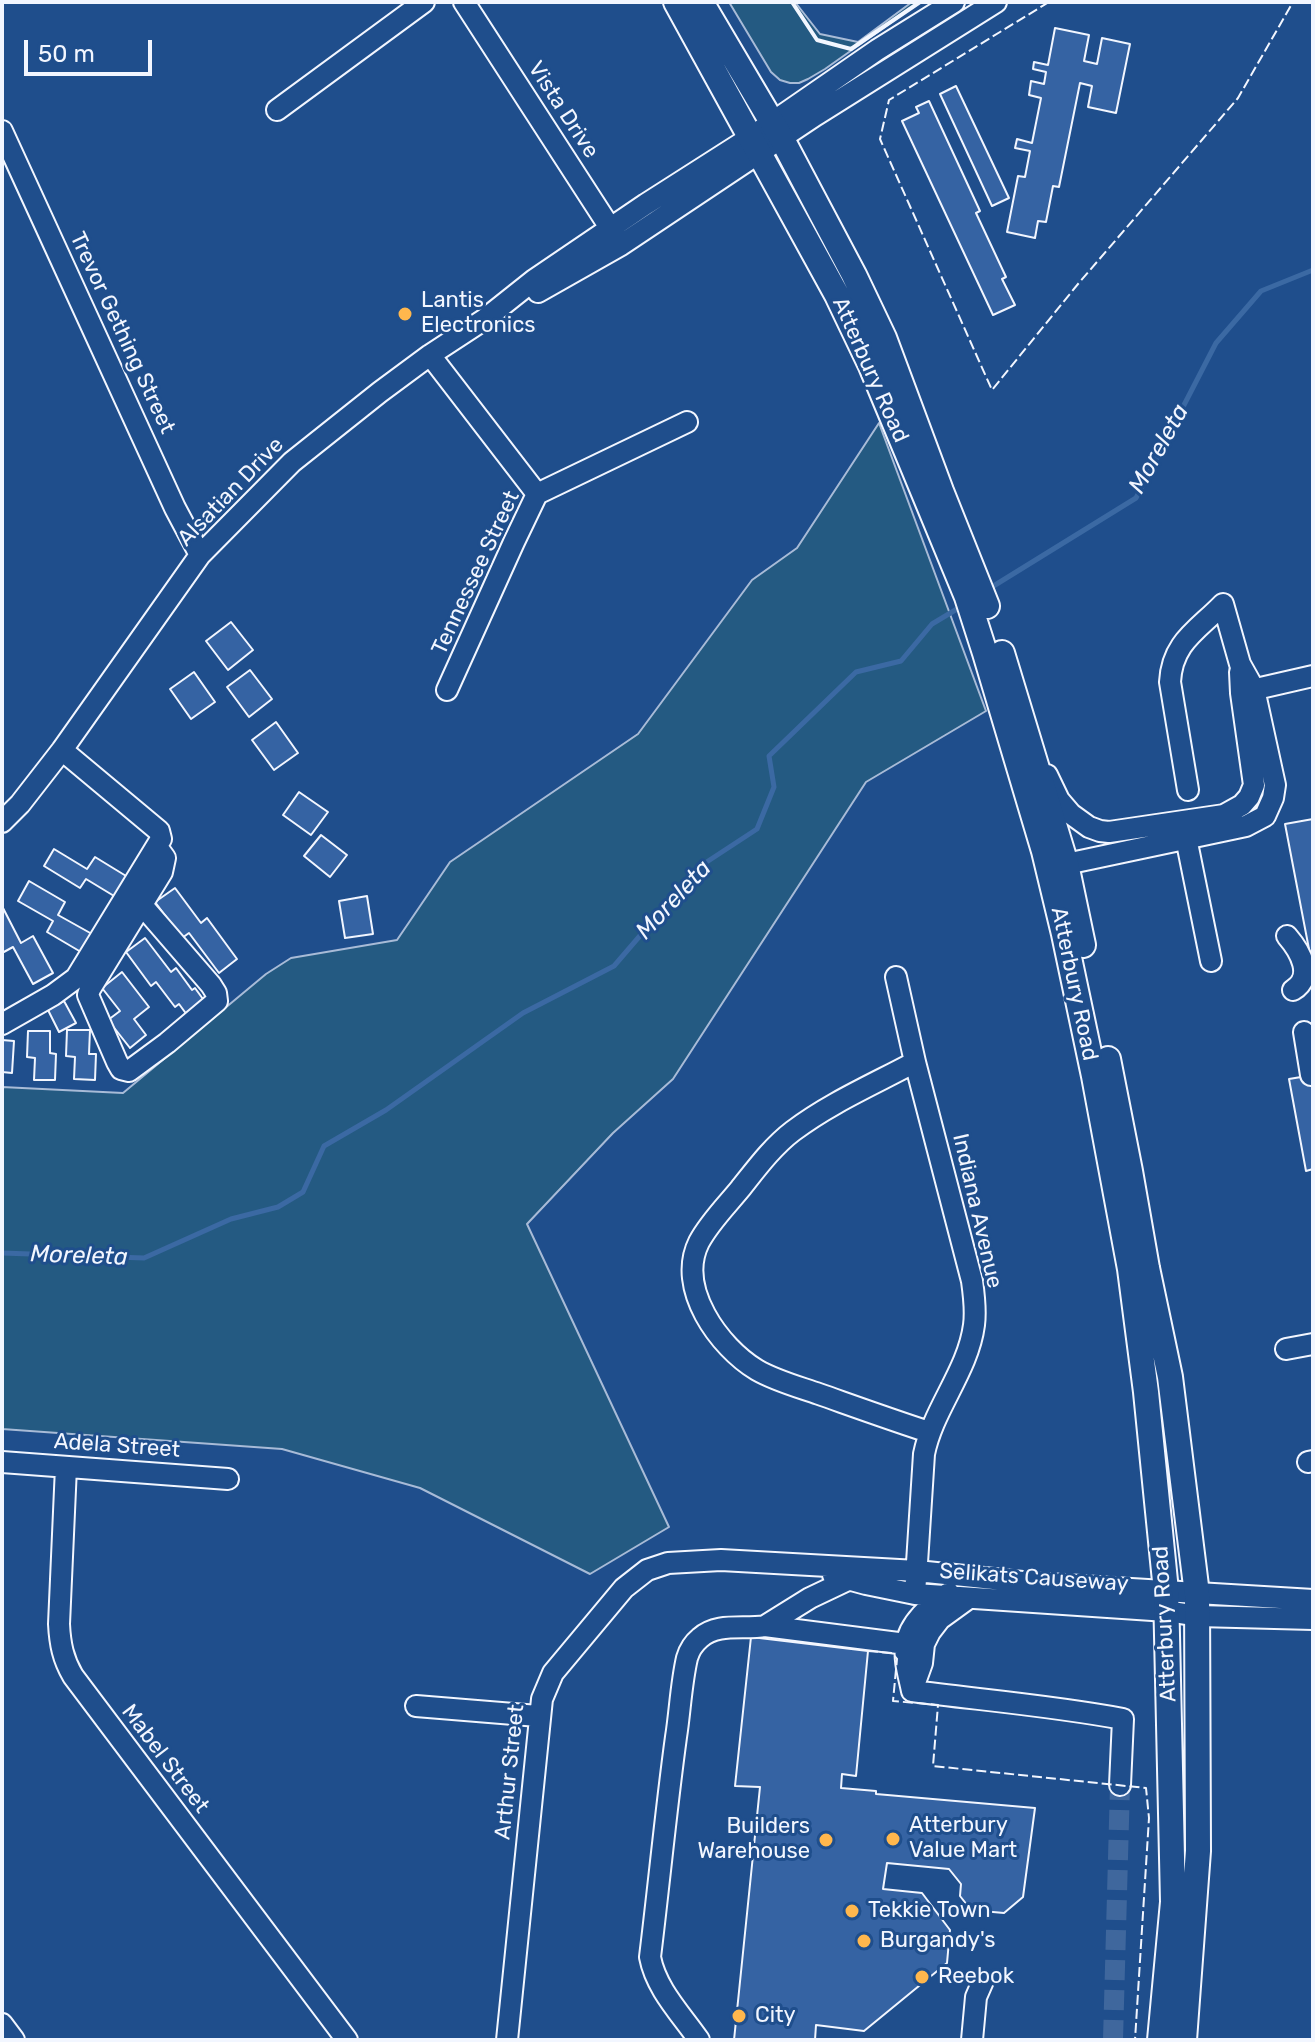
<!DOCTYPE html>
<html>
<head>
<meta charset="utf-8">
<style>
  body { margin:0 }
  #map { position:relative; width:1315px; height:2042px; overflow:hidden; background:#1f4e8c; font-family:Rubik,sans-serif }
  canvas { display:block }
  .frame { position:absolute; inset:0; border:4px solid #f2f6ff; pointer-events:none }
  .scale { position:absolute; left:24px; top:40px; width:128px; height:36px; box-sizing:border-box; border:4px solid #f2f6ff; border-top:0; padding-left:10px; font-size:24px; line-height:28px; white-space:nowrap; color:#f2f6ff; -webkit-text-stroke:6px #1f4e8c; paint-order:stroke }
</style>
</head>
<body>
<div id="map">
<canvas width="1315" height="2042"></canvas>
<div class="frame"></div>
<div class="scale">50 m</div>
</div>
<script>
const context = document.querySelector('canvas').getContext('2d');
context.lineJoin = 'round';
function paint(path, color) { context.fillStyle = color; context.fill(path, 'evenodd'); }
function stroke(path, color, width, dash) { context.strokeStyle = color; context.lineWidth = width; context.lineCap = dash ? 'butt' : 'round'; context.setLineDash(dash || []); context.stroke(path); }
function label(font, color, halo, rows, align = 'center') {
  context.font = font + ' Rubik,sans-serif'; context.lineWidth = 6; context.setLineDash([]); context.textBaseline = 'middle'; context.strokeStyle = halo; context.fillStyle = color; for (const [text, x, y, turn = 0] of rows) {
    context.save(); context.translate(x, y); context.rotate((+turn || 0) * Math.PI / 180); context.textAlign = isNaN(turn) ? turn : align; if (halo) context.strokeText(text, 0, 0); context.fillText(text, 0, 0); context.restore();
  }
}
const green = new Path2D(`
  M729 2H795L820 34 858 42 912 2H920L825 69 808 79 799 83H790L780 80 771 72Z
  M879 423 986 711 866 782 673 1079 613 1133 527 1224 669 1527 590 1574 420 1488 282 1449 2 1429V1087L123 1093 266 974 291 958 397 940 450 862 638 734 752 580 797 548Z`);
const stream = new Path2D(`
  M987 590 1136 498 1216 343 1261 291 1313 270
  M2 1253 144 1258 231 1219 278 1207 303 1192 324 1146 386 1110 523 1013 614 966 699 867 757 829 774 787 769 756 856 672 901 661 932 624 962 606`);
const building = new Path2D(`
  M1055 28 1089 35 1084 61 1097 64 1102 38 1130 44 1116 113 1088 107 1092 86 1080 83 1059 187 1053 186 1046 222 1038 221 1035 238 1007 232 1018 176 1025 177 1030 151 1015 148 1017 139 1032 143 1041 98 1029 95 1031 81 1044 84 1046 72 1033 69 1034 62 1048 65Z
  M956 86 1009 198 992 206 940 94Z
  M929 101 980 211 976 213 1006 277 1002 279 1015 305 993 315 902 121 919 113 916 107Z
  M231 622 253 650 228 670 206 641Z
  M250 670 272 699 249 717 227 687Z
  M194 672 215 702 191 719 170 689Z
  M276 722 298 753 274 770 252 740Z
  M299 792 328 812 311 835 283 815Z
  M1313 819V970L1285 824Z
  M321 835 347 855 330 877 304 856Z
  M54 849 87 869 95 857 131 879 119 899 86 879 80 888 44 866Z
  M29 881 65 902 58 915 92 934 81 952 47 932 53 921 18 901Z
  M175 888 201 923 207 918 237 959 219 973 189 933 182 938 155 902Z
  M367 896 373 934 345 938 339 901Z
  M3 908 21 943 33 936 53 973 33 984 13 947 2 953Z
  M145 938 171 972 176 968 192 990 195 988 208 1006 190 1019 179 1004 175 1007 156 982 151 986 126 952Z
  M122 972 149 1007 134 1019 146 1035 130 1048 108 1020 120 1011 102 988Z
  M64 1001 76 1023 59 1032 48 1010Z
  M67 1030H90L89 1054H96L95 1080 74 1079 75 1057 66 1056Z
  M28 1031H50V1053L56 1054 55 1080H34L35 1058 27 1057Z
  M2 1040 14 1041 12 1073 2 1072Z
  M1313 1075V1169L1306 1171 1289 1079Z
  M751 1637 868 1651 856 1776 842 1774 841 1788 876 1791V1794L1035 1808 1023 1897 1004 1913 971 1910 960 1896 961 1884 949 1869 887 1863 883 1889 922 1893 950 1930 947 1963 864 2031 816 2025 815 2040H734L760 1787 735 1786Z`);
const minorTunnel = new Path2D(`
  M1113 2040 1120 1785`);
const minor = new Path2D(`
  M464 2 616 237
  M277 110 424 2
  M2 131 175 508 200 555
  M538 292 621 245 816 115 996 2
  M430 355 537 494
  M447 690 514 542 537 494 687 422
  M1243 692 1313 676
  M1047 775 1059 800 1071 814 1089 827 1100 831 1109 832 1224 815 1242 805 1249 797 1254 785 1241 693 1240 672
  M2 822 20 804 62 750 200 555 292 462 380 392 430 355 485 319 534 280 646 204 751 137 877 50 954 2
  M1184 828 1211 961
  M1052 867 1246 826 1265 816 1273 798 1275 785 1254 689 1240 664 1223 604C1198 630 1172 642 1170 682L1188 790
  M141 904 211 985 216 993 217 1001 167 1043 129 1071 121 1069 117 1062 88 995 90 989 162 872 165 858 157 847
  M1287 936C1300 951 1315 977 1293 990
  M896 977 915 1062 972 1281C974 1295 976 1310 974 1325 968 1371 933 1409 924 1454L915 1594
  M2 1024 53 995 76 978 161 839 159 831 62 750
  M1304 1032 1311 1075
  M915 1062C874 1084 830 1103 793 1131 772 1147 756 1169 740 1189 726 1206 709 1223 699 1242 676 1288 719 1347 757 1370 776 1381 799 1387 819 1394 856 1407 892 1420 929 1432
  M1286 1349 1313 1344
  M2 1462 228 1479
  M1308 1462 1313 1461
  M66 1467 59 1624C60 1644 63 1659 73 1676L347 2040
  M833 1575 866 1584 915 1594 1167 1611 1198 1616 1313 1619
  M765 1626 810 1598 850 1579
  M913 1688 922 1663 924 1644 930 1632 940 1619 969 1598
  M912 1691C982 1700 1054 1706 1123 1719L1120 1785
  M912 1691C909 1676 904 1661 906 1646 908 1623 931 1604 949 1593
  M416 1706 538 1716
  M2 2024 14 2040
  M507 2040 542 1699 553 1673 624 1588 647 1570 668 1563 721 1560 917 1571 1032 1583 1313 1600
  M699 2040C681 2014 656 1989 650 1957 659 1884 666 1810 676 1737 680 1712 681 1684 687 1658 689 1651 694 1643 700 1638 718 1622 744 1630 765 1626L906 1644
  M972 2040 976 1997 983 1981`);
const major = new Path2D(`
  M676 2 837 295 871 366 909 457 967 597 985 653 1044 851 1064 934 1094 1076 1130 1269 1146 1392 1166 1591 1173 1902 1160 2040
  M701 2 782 139 854 275 884 338 941 491 987 606
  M1002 653 1066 864 1083 945
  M1108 1059 1130 1171 1147 1268 1170 1377 1197 1594 1198 1851 1184 2040`);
const fence = new Path2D(`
  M1049 2 889 100 880 139 992 390 1078 284 1238 98 1293 2
  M1050 2H1059
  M868 1651 892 1653 897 1659 893 1701 938 1705 933 1766 1146 1788 1149 1818 1135 2040`);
const wall = new Path2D(`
  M792 2 817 40 851 49 920 2`);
const markers = [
  [405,314,8,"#ffb74d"],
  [893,1839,8,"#ffb74d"],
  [826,1840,8,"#ffb74d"],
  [852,1911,8,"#ffb74d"],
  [864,1941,8,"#ffb74d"],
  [922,1977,8,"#ffb74d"],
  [739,2016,8,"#ffb74d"]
];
const streetNames = [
  ["Vista Drive",563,110,57],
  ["Trevor Gething Street",122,333,65],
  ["Atterbury Road",870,370,66],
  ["Alsatian Drive",231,492,-46],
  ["Tennessee Street",476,573,-65],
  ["Atterbury Road",1074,984,78],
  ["Indiana Avenue",977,1211,77],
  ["Adela Street",117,1446,4],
  ["Selikats Causeway",1034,1578,4],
  ["Atterbury Road",1165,1624,-93],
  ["Mabel Street",165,1759,53],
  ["Arthur Street",510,1772,-84]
];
const poiNames = [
  ["Lantis",421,301],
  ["Electronics",421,326],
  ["Atterbury",909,1826],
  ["Value Mart",909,1851],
  ["Builders",810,1827,"right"],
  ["Warehouse",810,1852,"right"],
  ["Tekkie Town",868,1911],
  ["Burgandy's",880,1941],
  ["Reebok",938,1977],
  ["City",755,2016]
];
const waterNames = [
  ["Moreleta",1159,449,-61],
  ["Moreleta",674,900,-47],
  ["Moreleta",79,1256,2]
];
paint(green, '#245a82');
stroke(green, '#a8bbd7', 2);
stroke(stream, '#3b69a3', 5);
paint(building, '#3563a3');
stroke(building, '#f2f6ff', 2);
stroke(minorTunnel, '#3f679d', 20, [20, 10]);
stroke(minor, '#f2f6ff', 24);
stroke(major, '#f2f6ff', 28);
stroke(minor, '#1f4e8c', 20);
stroke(major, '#1f4e8c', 24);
stroke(fence, '#f2f6ff', 2, [10, 4]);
stroke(wall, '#f2f6ff', 4);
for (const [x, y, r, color] of markers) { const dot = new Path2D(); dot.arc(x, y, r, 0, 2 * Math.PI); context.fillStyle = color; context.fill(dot); stroke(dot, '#1f4e8c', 3); }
label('22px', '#f2f6ff', '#1f4e8c', streetNames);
label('22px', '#f2f6ff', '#1f4e8c', poiNames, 'left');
label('italic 24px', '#f2f6ff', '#1f4e8c', waterNames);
</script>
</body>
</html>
